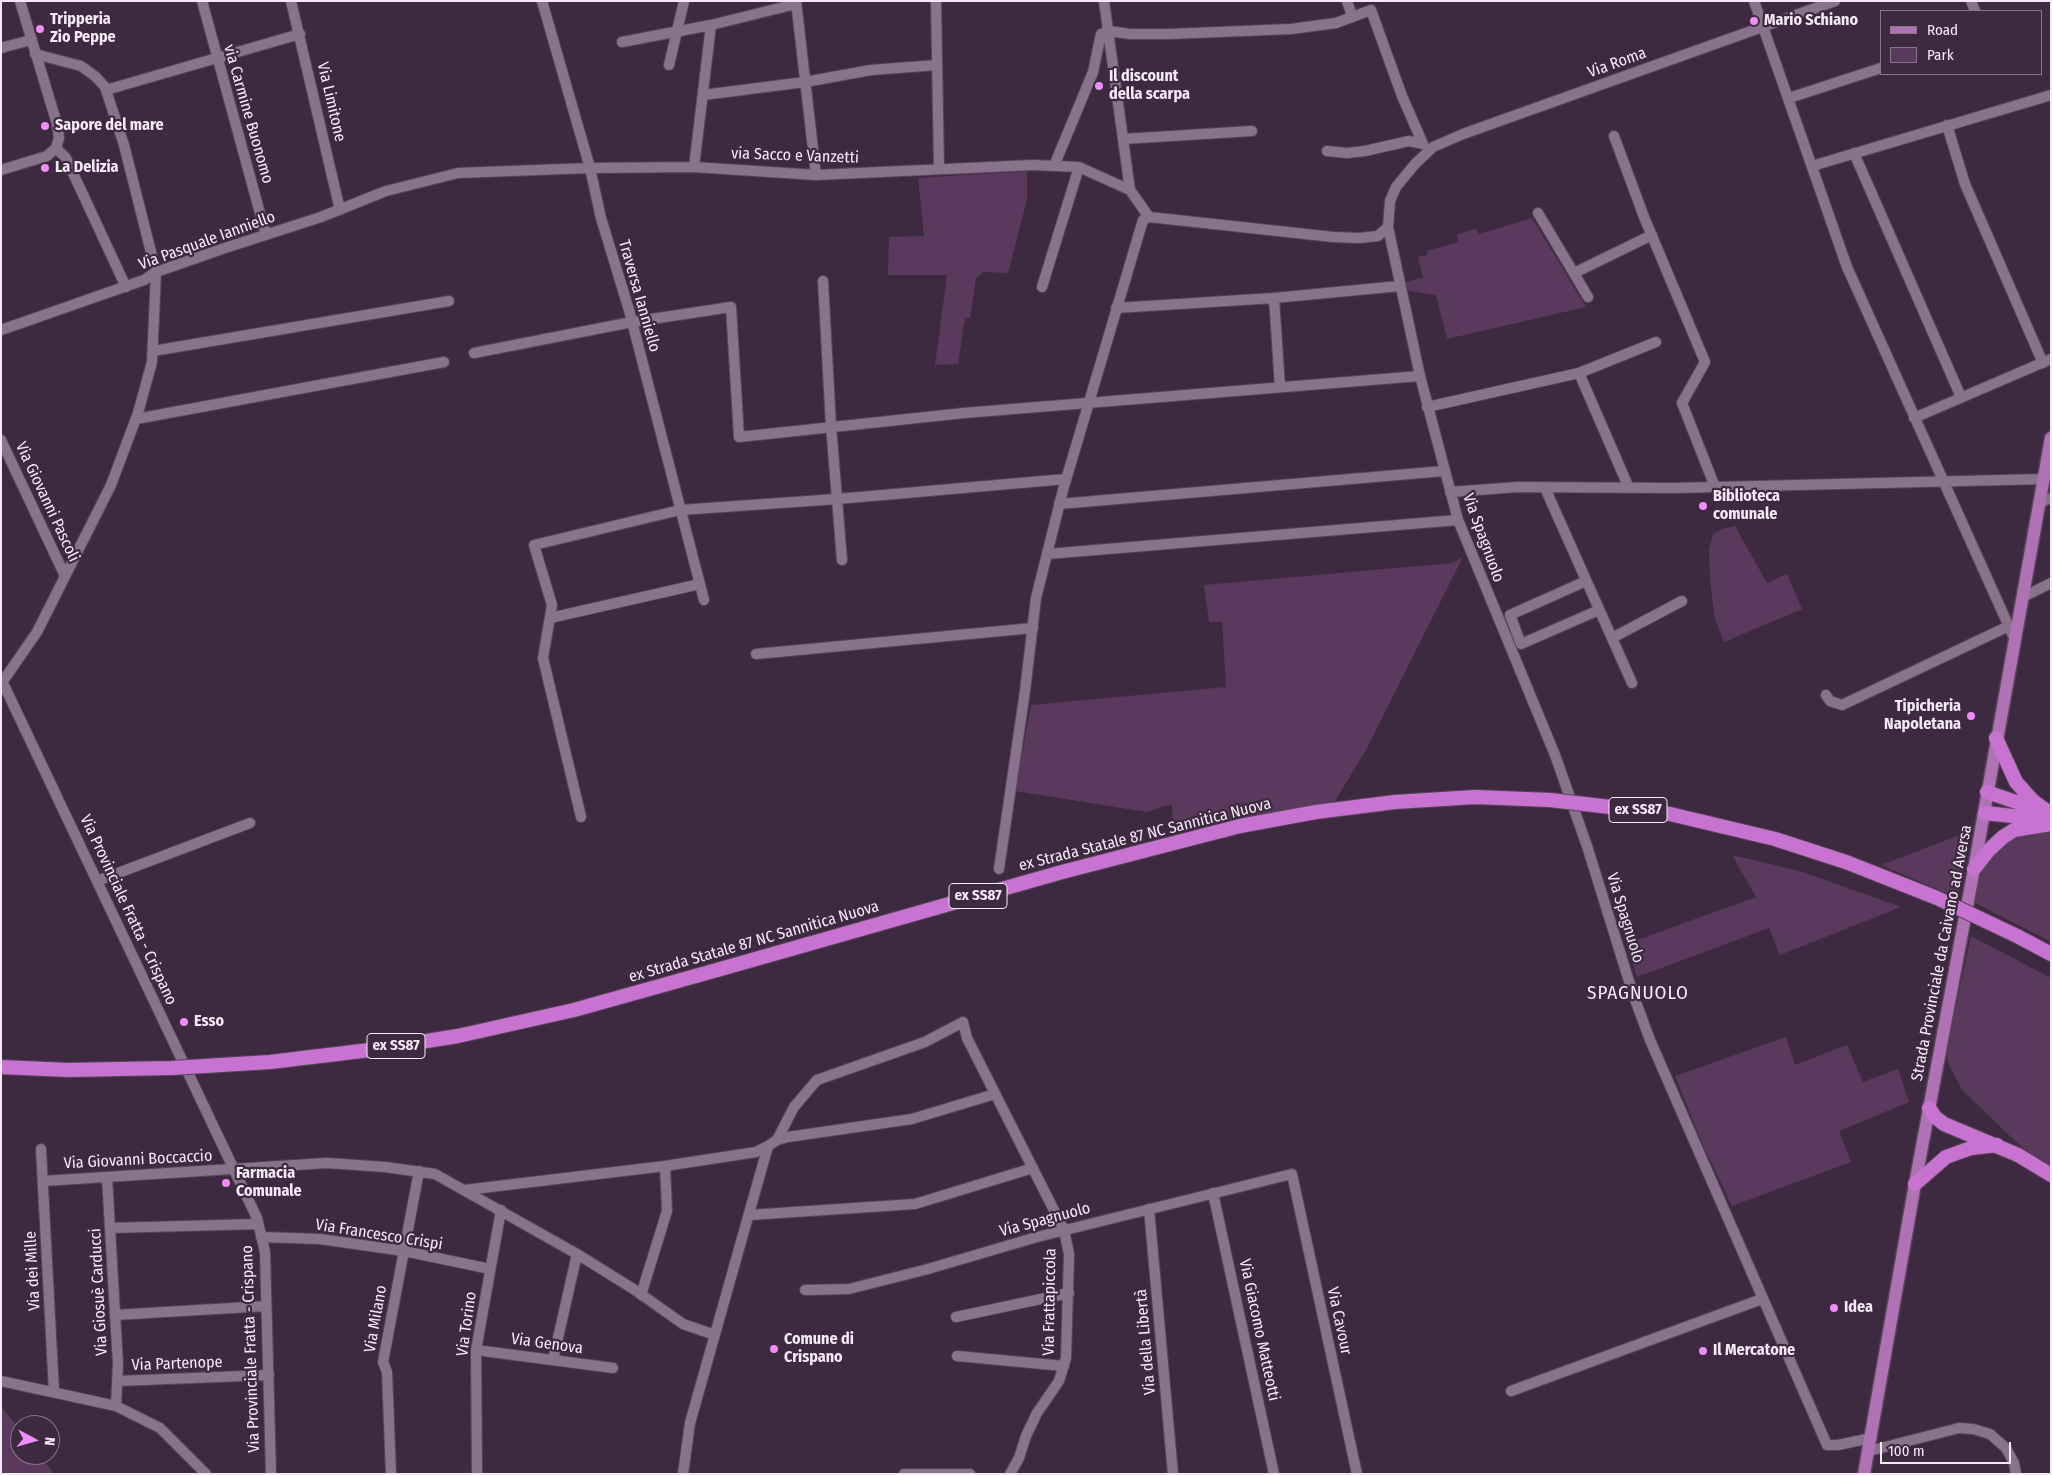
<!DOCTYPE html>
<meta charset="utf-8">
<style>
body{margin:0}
#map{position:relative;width:2052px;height:1475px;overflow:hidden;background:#3e2a40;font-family:"Fira Sans Condensed",sans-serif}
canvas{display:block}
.frame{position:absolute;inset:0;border:2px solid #f6e9f7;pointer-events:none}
.legend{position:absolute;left:1880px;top:10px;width:162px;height:65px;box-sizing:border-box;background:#3e2a40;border:1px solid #887689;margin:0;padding:6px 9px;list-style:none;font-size:15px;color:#f6e9f7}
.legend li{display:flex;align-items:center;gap:10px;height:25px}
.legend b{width:25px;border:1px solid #887689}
.north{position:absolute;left:10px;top:1415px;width:50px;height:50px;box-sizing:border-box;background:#3e2a40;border:1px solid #887689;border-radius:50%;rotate:96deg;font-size:14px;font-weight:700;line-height:20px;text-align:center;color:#f6e9f7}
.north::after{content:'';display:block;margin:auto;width:18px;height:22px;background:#ee8cf8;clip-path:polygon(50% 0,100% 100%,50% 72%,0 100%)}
.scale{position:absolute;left:1880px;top:1442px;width:131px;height:22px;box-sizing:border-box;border:2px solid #f6e9f7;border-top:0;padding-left:6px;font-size:15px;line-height:18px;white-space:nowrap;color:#f6e9f7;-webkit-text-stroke:4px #3e2a40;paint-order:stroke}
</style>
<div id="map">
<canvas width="2052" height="1475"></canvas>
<div class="frame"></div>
<ul class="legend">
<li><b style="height:6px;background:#af73b5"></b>Road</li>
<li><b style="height:14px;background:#593a5c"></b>Park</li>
</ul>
<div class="north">N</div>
<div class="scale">100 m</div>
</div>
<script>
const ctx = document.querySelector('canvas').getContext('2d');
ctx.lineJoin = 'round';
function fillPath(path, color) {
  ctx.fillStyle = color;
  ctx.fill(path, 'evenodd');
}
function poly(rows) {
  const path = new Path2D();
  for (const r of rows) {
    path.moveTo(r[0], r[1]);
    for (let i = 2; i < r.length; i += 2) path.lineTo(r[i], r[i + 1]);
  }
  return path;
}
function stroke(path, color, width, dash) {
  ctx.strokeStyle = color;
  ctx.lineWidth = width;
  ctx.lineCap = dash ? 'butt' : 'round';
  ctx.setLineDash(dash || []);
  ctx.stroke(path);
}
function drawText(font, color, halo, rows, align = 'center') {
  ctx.font = font + ' "Fira Sans Condensed",sans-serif';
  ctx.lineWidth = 4.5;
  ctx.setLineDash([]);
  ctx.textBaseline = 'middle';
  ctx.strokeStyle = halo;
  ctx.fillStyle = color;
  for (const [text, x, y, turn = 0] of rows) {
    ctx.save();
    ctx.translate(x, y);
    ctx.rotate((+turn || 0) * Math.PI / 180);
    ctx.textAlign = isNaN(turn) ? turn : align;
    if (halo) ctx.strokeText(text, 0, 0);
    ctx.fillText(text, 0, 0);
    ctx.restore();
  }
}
const green = poly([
 [1027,171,1027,200,1008,273,984,272,976,278,970,318,965,318,958,364,935,365,947,275,888,275,889,237,924,236,918,178],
 [1532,218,1586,307,1447,339,1436,295,1408,291,1406,282,1423,277,1418,257,1427,255,1427,251,1458,242,1457,235,1476,228,1479,234],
 [1735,526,1767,583,1787,574,1802,609,1724,642,1715,619,1710,581,1709,549,1713,534,1722,529],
 [1463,557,1366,750,1335,801,1200,829,1199,824,1173,831,1172,804,1147,812,1015,791,1031,705,1226,687,1222,622,1209,622,1204,585,1453,563],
 [2051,829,2051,942,1975,903,1978,881,1990,853,2011,835],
 [1970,831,1958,898,1881,865],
 [1732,855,1803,872,1901,907,1780,955,1769,928,1637,977,1626,944,1756,897],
 [1971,936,2051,978,2051,1168,2034,1159,1962,1090,1948,1063,1947,1049],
 [1786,1037,1795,1065,1847,1045,1863,1082,1898,1069,1909,1102,1839,1131,1851,1162,1732,1206,1702,1143,1675,1076],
 [1,1406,20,1430,20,1455,40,1455,54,1474,1,1474]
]);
const minor = poly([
 [202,1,266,235],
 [291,1,340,210],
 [542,1,590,168,601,218,629,310,704,600],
 [796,1,816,175],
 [936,1,939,169],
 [1104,1,1130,190],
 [1347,1,1352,16],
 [1754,1,1847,267,2015,640],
 [1835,1,1463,134,1433,147,1415,164,1396,187,1390,201,1388,227,1420,376,1458,520,1555,755,1587,846,1633,994,1650,1040,1827,1445,1838,1445,1871,1438],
 [1971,1,1975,11],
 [622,42,711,25,796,4],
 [1,48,31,40],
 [669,65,684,1],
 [106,90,300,34],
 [703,95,805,82,871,70,937,65],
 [1789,98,1881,68],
 [1947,125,1965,184,2043,363],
 [1614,136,1644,217,1705,362,1682,403,1715,487],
 [1123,139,1252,131],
 [56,148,66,158,126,287],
 [1327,151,1347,153,1365,151,1409,141,1423,144],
 [1854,153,1961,397],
 [1054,166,1093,72,1101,34,1109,31,1130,34,1170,34,1291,29,1336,23,1371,10,1402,96,1423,144],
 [1812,166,2051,95],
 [694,167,711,25],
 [1,170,47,156,56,148,59,138,57,124,20,1],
 [1538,213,1588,297],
 [1574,273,1652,235],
 [823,281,831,426,842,560],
 [1042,287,1079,167],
 [1274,298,1280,387],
 [1116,308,1274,298,1400,286],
 [1,330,144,280,156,272,222,249,321,217,386,191,458,173,590,168,694,167,816,175,1033,165,1079,167,1130,190,1149,217],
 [153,351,449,301],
 [474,353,632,322,731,307,739,437,964,413,1420,376],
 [1579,373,1629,488],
 [1427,407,1579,373,1656,342],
 [1914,418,2051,359],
 [136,419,444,362],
 [1,440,65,576],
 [1545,488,1632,683],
 [1450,492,1518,487,1674,488,2044,479],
 [2039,503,2051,498],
 [1059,504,1444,471],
 [1047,554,1458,520],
 [1586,581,1510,615,1521,644,1599,610],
 [2023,597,2051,583],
 [550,618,700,584],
 [1612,638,1682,601],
 [756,654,1033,628],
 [1,679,257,1218,265,1252,271,1474],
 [1,684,37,632,111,485,138,413,152,362,156,272,124,145,105,87,96,77,81,66,35,54],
 [1826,695,1830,701,1842,705,2009,626],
 [581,817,543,658,552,605,534,545,680,510,837,499,1066,479],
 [999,869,1025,691,1036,598,1063,490,1143,220,1149,217,1333,237,1359,238,1378,236,1388,227],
 [97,881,250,823],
 [777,1140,794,1107,817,1080,925,1042,963,1022,967,1038,1064,1230,1069,1254,1066,1358,1059,1381,1037,1413,1026,1436,1019,1458,1010,1474],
 [41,1149,54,1392],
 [107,1177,118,1364,116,1406],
 [43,1181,327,1163,385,1167,435,1174,577,1254,635,1290,683,1324,715,1335],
 [465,1190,665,1166,756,1152,768,1146],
 [1213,1193,1274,1474],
 [1149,1209,1173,1474],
 [749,1215,915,1204,1033,1168],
 [110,1228,258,1224],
 [261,1237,320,1239,404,1251,490,1269],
 [805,1290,849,1289,928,1269,1037,1237,1292,1174,1357,1474],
 [641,1295,667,1211,665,1166],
 [115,1315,266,1306],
 [956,1317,1069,1293],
 [476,1350,613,1368],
 [957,1356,1064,1366],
 [553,1360,577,1254],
 [1,1381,116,1406,160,1428,206,1474],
 [117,1381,269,1375],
 [1511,1391,1762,1299],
 [1869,1451,1959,1428,1973,1429,1990,1434,2006,1448,2014,1463,2016,1474],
 [391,1474,387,1372,383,1362,419,1171],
 [477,1474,476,1350,501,1210],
 [683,1474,690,1423,768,1146,777,1140,788,1137,912,1119,995,1094],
 [904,1474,970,1474]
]);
const major = poly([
 [1864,1474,1915,1184,1974,869,2051,438]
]);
const highway = poly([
 [1996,738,2016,782,2033,801,2051,814],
 [1987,792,2028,806,2040,808],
 [1985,813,2022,817,2043,823],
 [1974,869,1989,850,2003,837,2014,830,2051,824],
 [2017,936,2051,954],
 [717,970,1062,872,1240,826],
 [1,1067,68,1070],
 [1929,1108,1935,1117,1944,1124,2018,1155,2051,1175],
 [1915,1184,1946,1157,1971,1148,1997,1145]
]);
const highwayBridge = poly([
 [1240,826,1316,812,1395,802,1475,797,1550,800,1670,814,1775,839,1846,862,1937,898,2017,936],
 [68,1070,172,1068,270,1062,370,1050,458,1036,574,1010,717,970]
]);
const markers = [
 [1754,21,5,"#ee8cf8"],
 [40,29,5,"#ee8cf8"],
 [1099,86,5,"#ee8cf8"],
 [45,126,5,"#ee8cf8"],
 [45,168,5,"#ee8cf8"],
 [1703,506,5,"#ee8cf8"],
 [1971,716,5,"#ee8cf8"],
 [184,1022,5,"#ee8cf8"],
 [226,1183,5,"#ee8cf8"],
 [1834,1308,5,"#ee8cf8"],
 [774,1349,5,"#ee8cf8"],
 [1703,1351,5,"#ee8cf8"]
];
const shields = [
 [1638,810,58],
 [978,896,58],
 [396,1046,58]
];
const shieldNames = [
 ["ex SS87",1638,810],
 ["ex SS87",978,896],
 ["ex SS87",396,1046]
];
const poiNames = [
 ["Tripperia",50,20],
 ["Zio Peppe",50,38],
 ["Mario Schiano",1764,21],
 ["Il discount",1109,77],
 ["della scarpa",1109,95],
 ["Sapore del mare",55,126],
 ["La Delizia",55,168],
 ["Biblioteca",1713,497],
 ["comunale",1713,515],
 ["Tipicheria",1961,707,"right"],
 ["Napoletana",1961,725,"right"],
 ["Esso",194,1022],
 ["Farmacia",236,1174],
 ["Comunale",236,1192],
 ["Idea",1844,1308],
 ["Comune di",784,1340],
 ["Crispano",784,1358],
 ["Il Mercatone",1713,1351]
];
const streetNames = [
 ["Via Roma",1617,63,-20],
 ["Via Limitone",331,102,77],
 ["via Carmine Buonomo",248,114,74],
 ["via Sacco e Vanzetti",795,156,2],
 ["Via Pasquale Ianniello",207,241,-20],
 ["Traversa Ianniello",639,296,74],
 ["Via Giovanni Pascoli",47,502,65],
 ["Via Spagnuolo",1483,538,70],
 ["ex Strada Statale 87 NC Sannitica Nuova",1145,835,-14],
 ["Via Provinciale Fratta - Crispano",128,910,65],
 ["Via Spagnuolo",1625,918,73],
 ["ex Strada Statale 87 NC Sannitica Nuova",754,942,-16],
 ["Strada Provinciale da Caivano ad Aversa",1942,953,-79],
 ["Via Giovanni Boccaccio",138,1160,-3],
 ["Via Spagnuolo",1045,1220,-15],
 ["Via Francesco Crispi",379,1235,9],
 ["Via dei Mille",33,1271,-93],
 ["Via Giosuè Carducci",99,1292,-93],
 ["Via Frattapiccola",1050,1302,-89],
 ["Via Milano",376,1319,-80],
 ["Via Cavour",1339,1321,78],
 ["Via Torino",467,1324,-82],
 ["Via Giacomo Matteotti",1259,1330,78],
 ["Via della Libertà",1146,1342,-95],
 ["Via Genova",547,1344,8],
 ["Via Provinciale Fratta - Crispano",251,1349,-92],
 ["Via Partenope",177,1364,-2]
];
const quarterNames = [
 ["SPAGNUOLO",1638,994]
];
fillPath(green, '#593a5c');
stroke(minor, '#574659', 12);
stroke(major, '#574659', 15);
stroke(highway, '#574659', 16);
stroke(minor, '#89728c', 10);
stroke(major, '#af73b5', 12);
stroke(highway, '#c873d1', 14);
stroke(highwayBridge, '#574659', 16, []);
stroke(highwayBridge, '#c873d1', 14);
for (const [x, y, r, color] of markers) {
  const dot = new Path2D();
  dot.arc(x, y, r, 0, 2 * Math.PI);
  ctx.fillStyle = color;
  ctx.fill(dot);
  stroke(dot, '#3e2a40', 2);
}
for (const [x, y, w] of shields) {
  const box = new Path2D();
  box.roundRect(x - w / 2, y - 12.5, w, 25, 4);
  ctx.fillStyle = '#3e2a40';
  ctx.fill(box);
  stroke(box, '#f6e9f7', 1);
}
drawText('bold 15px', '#f6e9f7', null, shieldNames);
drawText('bold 16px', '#f6e9f7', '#3e2a40', poiNames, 'left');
drawText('16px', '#f6e9f7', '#3e2a40', streetNames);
ctx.letterSpacing = '1px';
drawText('19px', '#f6e9f7', '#3e2a40', quarterNames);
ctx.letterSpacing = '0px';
</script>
